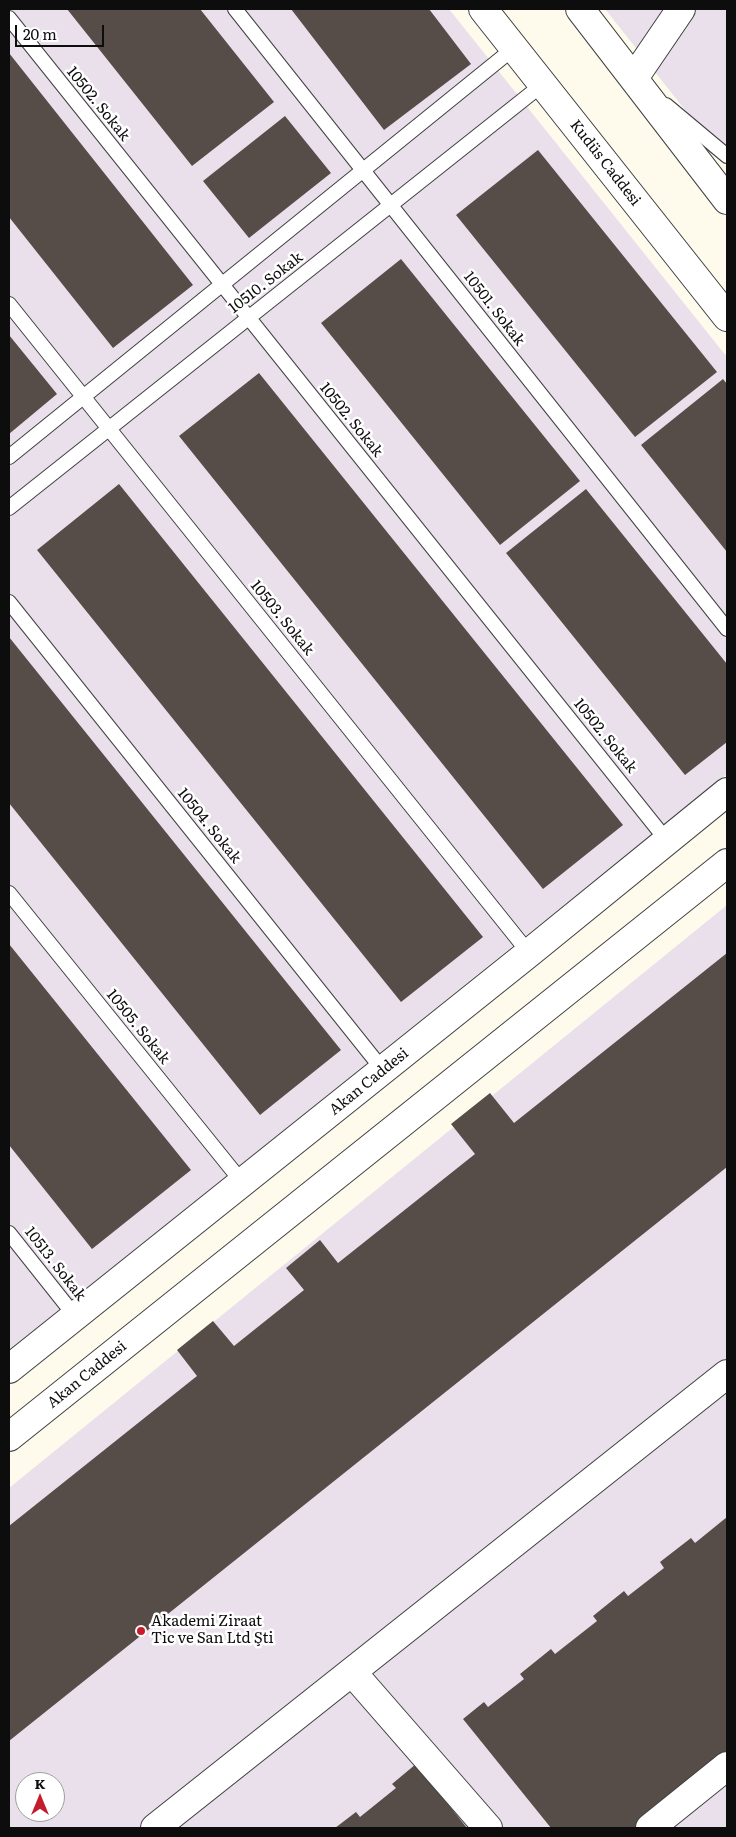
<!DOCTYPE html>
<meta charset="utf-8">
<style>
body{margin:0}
#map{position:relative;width:736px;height:1837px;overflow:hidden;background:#fffbec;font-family:Literata,serif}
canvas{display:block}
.frame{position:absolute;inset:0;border:10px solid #0d0d0d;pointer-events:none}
.north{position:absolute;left:15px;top:1772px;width:50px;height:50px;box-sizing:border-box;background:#fff;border:1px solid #9e9e9e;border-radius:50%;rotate:0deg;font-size:14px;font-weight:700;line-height:20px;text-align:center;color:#0d0d0d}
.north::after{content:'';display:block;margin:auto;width:18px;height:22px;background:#c41d2c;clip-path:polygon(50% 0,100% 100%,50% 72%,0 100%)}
.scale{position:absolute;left:15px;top:25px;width:89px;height:22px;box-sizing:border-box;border:2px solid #0d0d0d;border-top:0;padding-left:6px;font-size:15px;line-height:18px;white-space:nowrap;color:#0d0d0d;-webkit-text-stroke:4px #fff;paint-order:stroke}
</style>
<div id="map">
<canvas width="736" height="1837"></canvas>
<div class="frame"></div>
<div class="north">K</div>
<div class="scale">20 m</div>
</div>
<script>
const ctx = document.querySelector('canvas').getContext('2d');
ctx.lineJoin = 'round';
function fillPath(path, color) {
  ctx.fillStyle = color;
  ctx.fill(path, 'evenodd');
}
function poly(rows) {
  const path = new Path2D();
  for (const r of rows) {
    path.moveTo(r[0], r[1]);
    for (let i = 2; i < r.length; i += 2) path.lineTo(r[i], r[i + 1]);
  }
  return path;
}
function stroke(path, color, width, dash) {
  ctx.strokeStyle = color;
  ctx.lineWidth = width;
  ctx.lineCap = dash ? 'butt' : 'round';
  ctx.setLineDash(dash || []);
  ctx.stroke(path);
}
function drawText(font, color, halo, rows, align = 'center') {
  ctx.font = font + ' Literata,serif';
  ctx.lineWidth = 5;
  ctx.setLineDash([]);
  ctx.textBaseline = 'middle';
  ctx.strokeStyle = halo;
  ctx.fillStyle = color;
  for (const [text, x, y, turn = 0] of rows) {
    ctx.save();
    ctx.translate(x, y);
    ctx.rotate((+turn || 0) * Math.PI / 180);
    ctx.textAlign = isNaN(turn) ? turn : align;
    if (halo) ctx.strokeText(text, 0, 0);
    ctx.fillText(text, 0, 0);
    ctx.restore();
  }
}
const industrial = poly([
 [9,9,449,9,727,357,727,774,9,1351],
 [605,9,727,9,727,163],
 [727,905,727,1828,9,1828,9,1488],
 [25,1782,55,1782,55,1812,25,1812]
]);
const building = poly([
 [67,9,200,9,274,102,192,166],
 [291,9,429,9,471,64,384,130],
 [9,53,193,285,113,348,9,217],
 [285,116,331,173,249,238,203,181],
 [538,150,717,372,635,437,456,215],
 [401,259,580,481,500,545,321,323],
 [9,335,57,394,9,434],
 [259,373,623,825,543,889,179,436],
 [723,379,727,384,727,552,641,445],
 [119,484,483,937,401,1002,37,550],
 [586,489,727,664,727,742,685,775,506,553],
 [9,637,341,1050,260,1115,9,803],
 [9,944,191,1170,92,1249,9,1145],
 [727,953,727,1167,9,1741,9,1526,197,1376,177,1350,213,1321,234,1346,304,1290,286,1268,320,1240,338,1263,475,1154,451,1124,490,1093,514,1123],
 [727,1517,727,1760,641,1828,551,1828,463,1719,484,1702,488,1707,524,1679,520,1674,551,1649,555,1654,597,1621,593,1616,624,1591,628,1596,664,1568,660,1562,691,1538,695,1543],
 [416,1764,467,1828,335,1828,356,1812,360,1817,396,1788,392,1784]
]);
const service = poly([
 [235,9,727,629],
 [9,18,668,842],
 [666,105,727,156],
 [9,304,529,953],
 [9,457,514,48],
 [9,508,543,84],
 [9,602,383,1070],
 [9,893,242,1182],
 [9,1233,75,1316]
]);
const minor = poly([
 [634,78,681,9],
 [352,1672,488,1828],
 [155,1828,727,1374],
 [650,1828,727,1766]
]);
const tertiary = poly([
 [483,9,727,317],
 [580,9,727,200],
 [9,1369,529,953,727,792],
 [9,1437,727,863]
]);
const markers = [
 [141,1631,5,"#c41d2c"]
];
const streetNames = [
 ["10502. Sokak",98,104,51],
 ["Kudüs Caddesi",605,163,52],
 ["10510. Sokak",266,283,-38],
 ["10501. Sokak",494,309,52],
 ["10502. Sokak",351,420,51],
 ["10503. Sokak",282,618,51],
 ["10502. Sokak",605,736,51],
 ["10504. Sokak",209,826,51],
 ["10505. Sokak",138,1027,51],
 ["Akan Caddesi",369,1082,-39],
 ["10513. Sokak",55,1264,52],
 ["Akan Caddesi",87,1375,-39]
];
const poiNames = [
 ["Akademi Ziraat",151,1622],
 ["Tic ve San Ltd Şti",151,1639]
];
fillPath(industrial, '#eae0ec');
fillPath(building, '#564d48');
stroke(service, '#404040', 16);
stroke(minor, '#404040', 30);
stroke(tertiary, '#404040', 30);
stroke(service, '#fff', 14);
stroke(minor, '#fff', 28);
stroke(tertiary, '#fff', 28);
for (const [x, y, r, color] of markers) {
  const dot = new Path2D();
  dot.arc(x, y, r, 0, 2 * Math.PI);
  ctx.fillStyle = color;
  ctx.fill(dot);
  stroke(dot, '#fff', 2);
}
drawText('15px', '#0d0d0d', '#fff', streetNames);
drawText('15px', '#0d0d0d', '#fff', poiNames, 'left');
</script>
